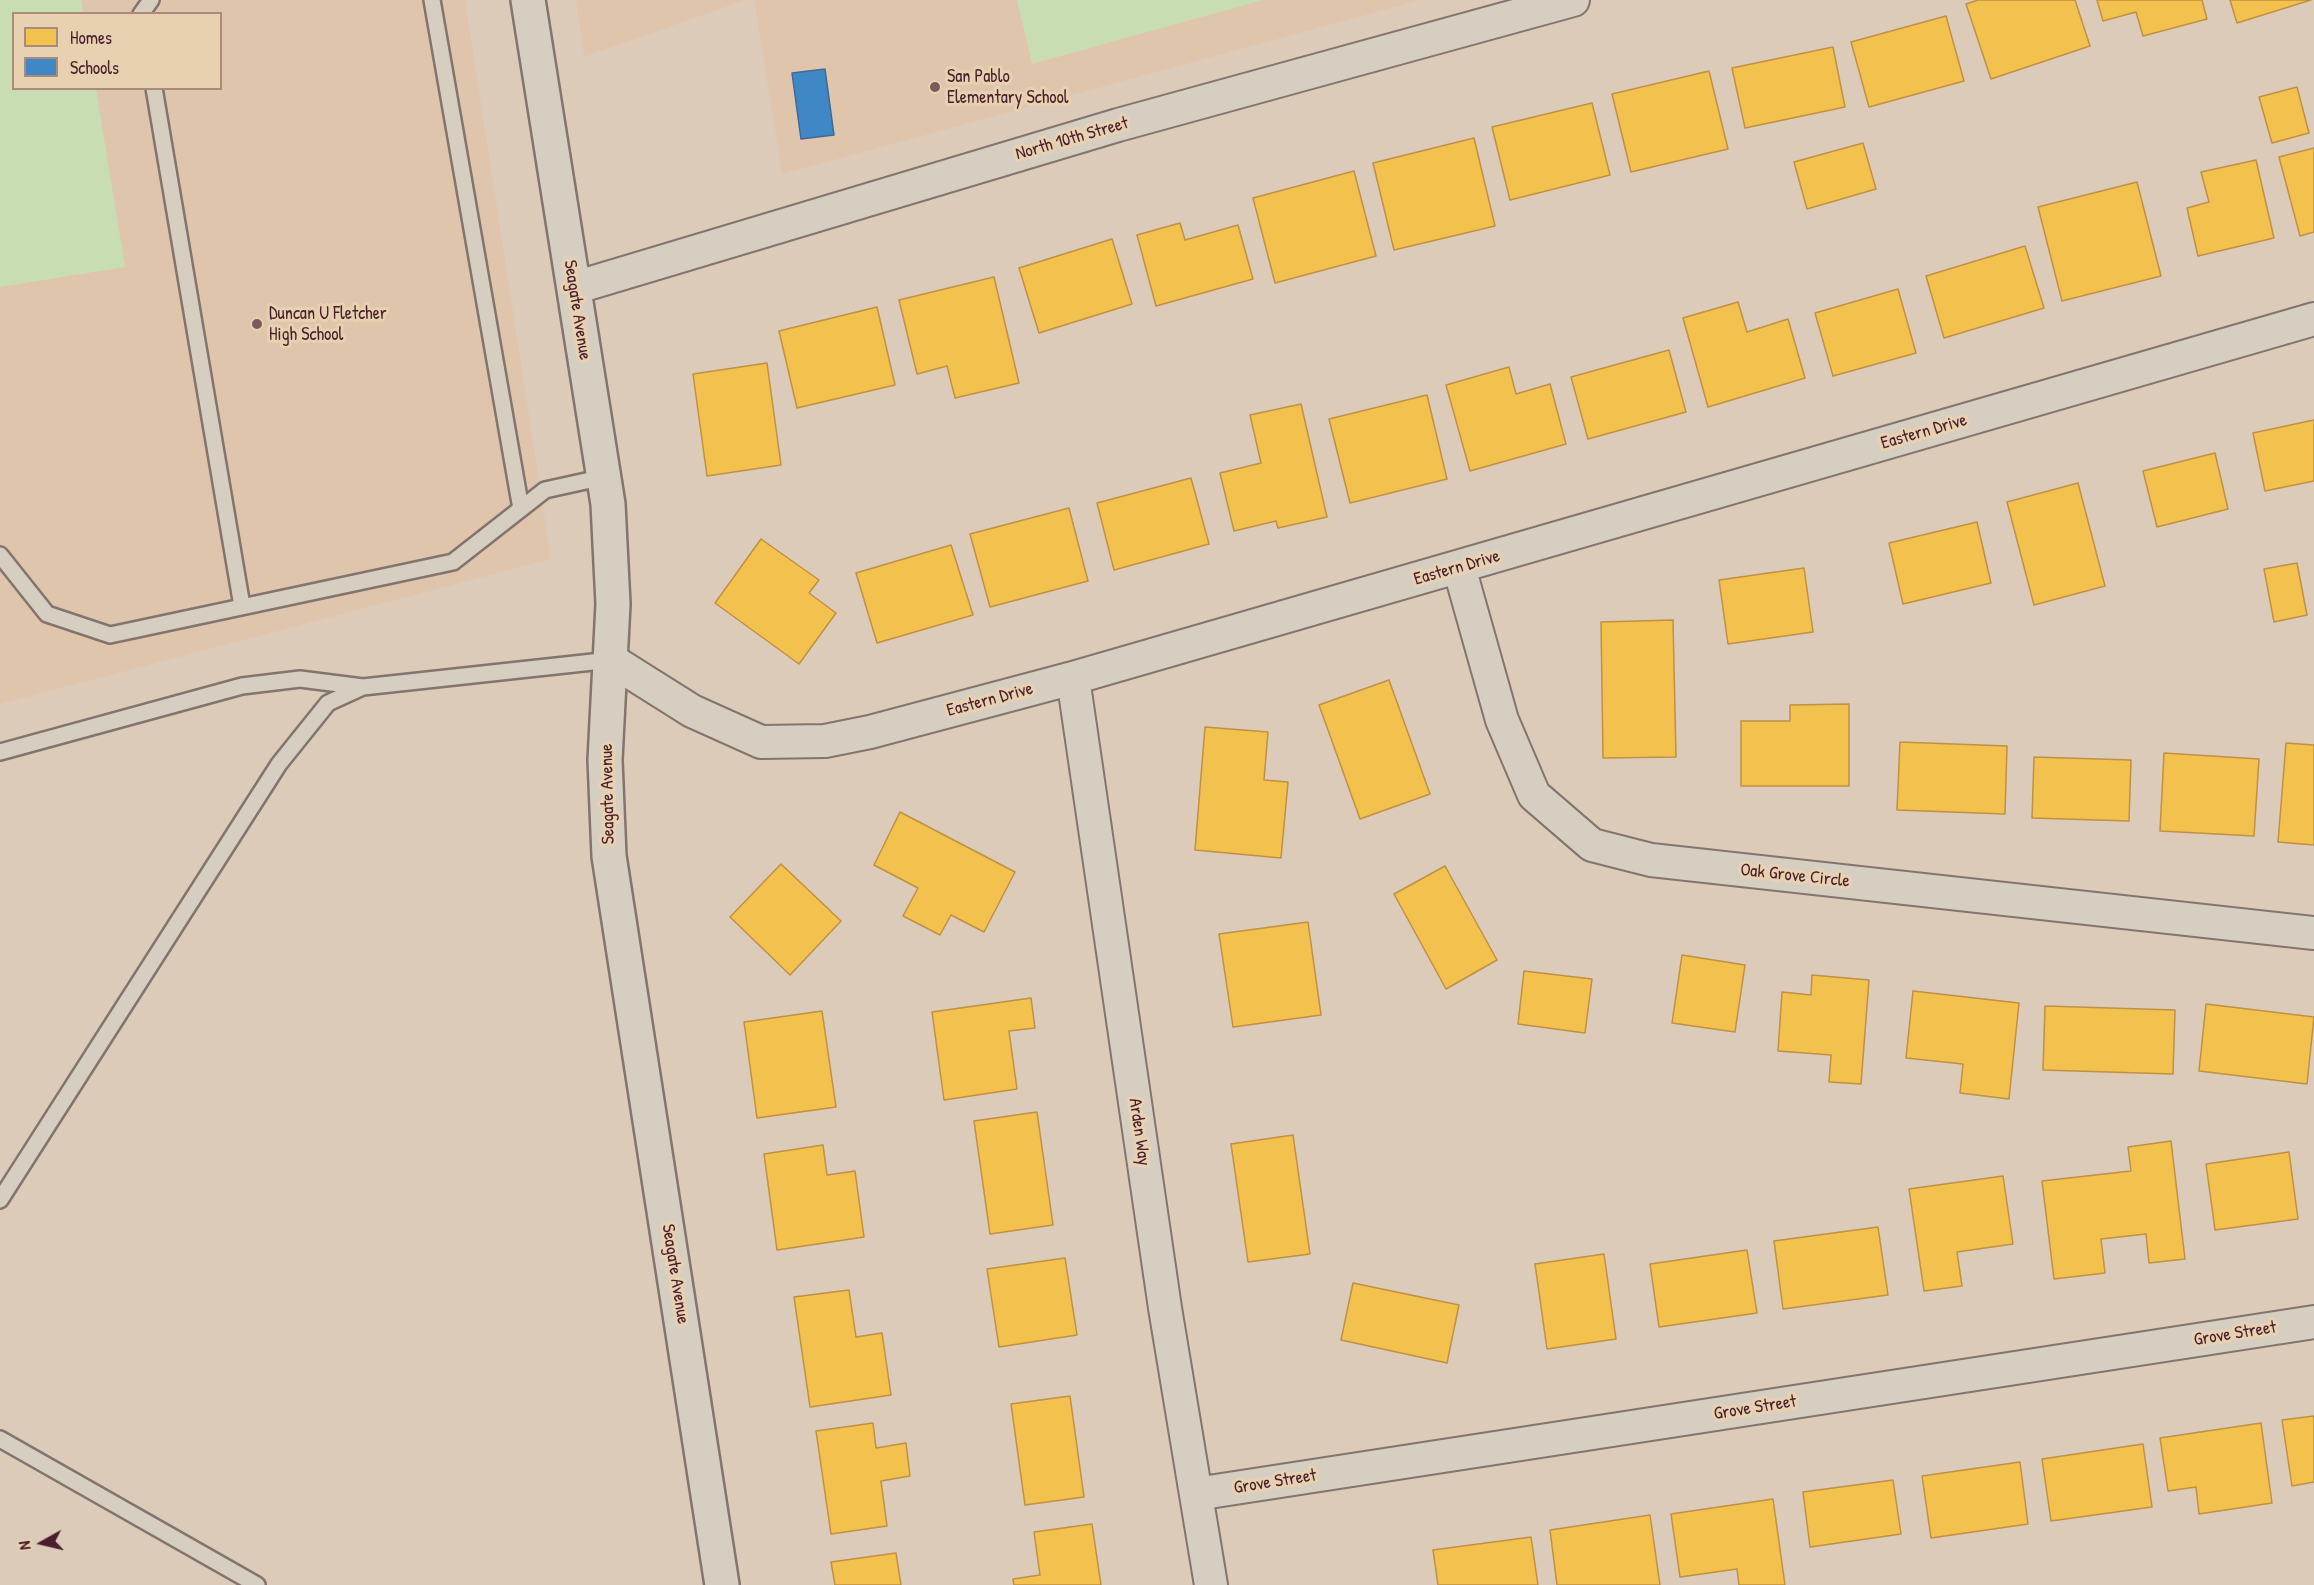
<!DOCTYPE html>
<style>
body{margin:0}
#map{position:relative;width:2314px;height:1585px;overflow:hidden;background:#dccbb9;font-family:"Patrick Hand",sans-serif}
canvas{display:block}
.legend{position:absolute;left:12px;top:12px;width:210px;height:78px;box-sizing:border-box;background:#e8d1b1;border:2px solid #a98a7b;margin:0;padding:8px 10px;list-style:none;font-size:18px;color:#4a1f2b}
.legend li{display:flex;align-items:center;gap:12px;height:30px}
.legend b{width:30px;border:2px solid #a98a7b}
.north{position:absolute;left:12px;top:1513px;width:60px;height:60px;-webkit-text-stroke:4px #e8d1b1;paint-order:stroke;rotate:262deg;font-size:16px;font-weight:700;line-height:24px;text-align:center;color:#4a1f2b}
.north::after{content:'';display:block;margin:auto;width:21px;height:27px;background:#4a1f2b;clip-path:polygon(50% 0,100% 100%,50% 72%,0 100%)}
</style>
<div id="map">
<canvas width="2314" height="1585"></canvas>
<ul class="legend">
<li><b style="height:16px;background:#f2c14e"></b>Homes</li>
<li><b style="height:16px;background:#3f88c5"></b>Schools</li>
</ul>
<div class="north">N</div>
</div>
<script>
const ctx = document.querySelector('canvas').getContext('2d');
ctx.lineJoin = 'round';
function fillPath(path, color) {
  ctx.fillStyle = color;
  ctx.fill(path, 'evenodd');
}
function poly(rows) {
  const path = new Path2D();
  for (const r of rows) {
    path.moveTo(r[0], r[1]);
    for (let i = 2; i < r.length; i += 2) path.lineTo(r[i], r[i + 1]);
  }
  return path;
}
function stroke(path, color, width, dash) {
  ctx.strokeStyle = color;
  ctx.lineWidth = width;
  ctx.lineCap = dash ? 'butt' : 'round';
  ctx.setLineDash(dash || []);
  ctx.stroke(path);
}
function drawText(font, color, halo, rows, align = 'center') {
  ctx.font = font + ' "Patrick Hand",sans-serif';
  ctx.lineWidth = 6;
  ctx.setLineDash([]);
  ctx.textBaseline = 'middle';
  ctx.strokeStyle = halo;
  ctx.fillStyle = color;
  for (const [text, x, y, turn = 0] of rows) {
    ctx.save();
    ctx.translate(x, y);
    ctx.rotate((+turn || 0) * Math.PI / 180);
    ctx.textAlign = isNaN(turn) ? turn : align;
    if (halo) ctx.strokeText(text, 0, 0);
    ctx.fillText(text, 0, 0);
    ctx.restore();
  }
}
const built = poly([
 [0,0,465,0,551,559,0,704],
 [14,14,220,14,220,88,14,88],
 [576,0,745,0,584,57],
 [754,0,1420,0,782,174]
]);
const green = poly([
 [0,0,81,0,83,13,14,14,14,88,96,89,125,267,0,287],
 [1017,0,1263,0,1032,64]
]);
const homes = poly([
 [1978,0,2075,0,2090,46,1991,79,1966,4,1978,0],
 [2097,0,2202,0,2207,19,2143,36,2136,12,2103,21,2097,0],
 [2230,0,2311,0,2237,23,2230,0],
 [1946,16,1964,81,1869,107,1851,42,1946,16],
 [1833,47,1845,107,1745,128,1732,68,1833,47],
 [1709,71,1728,149,1631,172,1612,94,1709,71],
 [2297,87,2309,133,2272,143,2259,97,2297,87],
 [1592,103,1610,175,1510,200,1492,127,1592,103],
 [1474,138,1495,226,1394,250,1373,163,1474,138],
 [1863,143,1876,189,1807,209,1794,162,1863,143],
 [2314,148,2314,232,2300,236,2279,157,2314,148],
 [2256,160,2274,238,2198,256,2187,208,2209,202,2201,172,2256,160],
 [1354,171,1376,256,1275,283,1253,198,1354,171],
 [2137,182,2161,276,2062,301,2038,207,2137,182],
 [1180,223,1185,240,1238,225,1253,279,1156,306,1137,235,1180,223],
 [1112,239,1132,304,1039,333,1019,268,1112,239],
 [2025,246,2044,308,1944,338,1926,276,2025,246],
 [994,277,1019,383,955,398,947,366,917,374,899,300,994,277],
 [1898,289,1916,353,1833,376,1815,313,1898,289],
 [1738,302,1747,332,1788,319,1805,378,1708,407,1683,318,1738,302],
 [877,307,895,385,797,408,779,331,877,307],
 [1669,350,1686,412,1588,439,1571,377,1669,350],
 [767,363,781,465,707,476,693,374,767,363],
 [1509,367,1516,394,1550,384,1566,444,1470,471,1446,385,1509,367],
 [1427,395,1447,479,1350,503,1329,419,1427,395],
 [1301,404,1327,517,1278,528,1276,521,1234,531,1220,473,1261,463,1250,415,1301,404],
 [2314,420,2314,481,2265,491,2253,433,2314,420],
 [2215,453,2228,509,2157,527,2143,471,2215,453],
 [1191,478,1209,544,1114,570,1097,503,1191,478],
 [2078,483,2105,586,2034,605,2007,502,2078,483],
 [1069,508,1088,581,990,607,970,534,1069,508],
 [1977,522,1991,583,1903,604,1889,543,1977,522],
 [761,539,819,580,809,593,836,613,799,664,715,603,761,539],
 [951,545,973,615,877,643,856,573,951,545],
 [2297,563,2307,615,2274,622,2264,569,2297,563],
 [1804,568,1813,632,1728,644,1719,580,1804,568],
 [1673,620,1676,757,1603,758,1601,622,1673,620],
 [1389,680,1430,794,1360,819,1319,705,1389,680],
 [1849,704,1849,786,1741,786,1741,721,1790,721,1790,705,1849,704],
 [1205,727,1268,732,1264,780,1288,782,1281,858,1195,850,1205,727],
 [1900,742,2007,746,2005,814,1897,810,1900,742],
 [2286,743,2314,745,2314,845,2278,842,2286,743],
 [2164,753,2259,759,2254,836,2160,831,2164,753],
 [2034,757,2131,760,2129,821,2032,818,2034,757],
 [900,812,1015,872,984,932,951,915,940,935,903,916,918,888,874,865,900,812],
 [781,864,841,921,790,975,730,917,781,864],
 [1445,866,1497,960,1446,989,1394,894,1445,866],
 [1308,922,1321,1015,1233,1027,1219,934,1308,922],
 [1682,955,1745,965,1735,1032,1672,1023,1682,955],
 [1524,971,1592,979,1585,1033,1518,1024,1524,971],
 [1812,975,1869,980,1861,1084,1829,1082,1831,1055,1778,1051,1782,992,1811,995,1812,975],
 [1913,991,2019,1003,2009,1099,1960,1093,1963,1064,1906,1058,1913,991],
 [1031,998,1035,1028,1009,1031,1017,1089,944,1100,932,1012,1031,998],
 [2206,1004,2314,1017,2307,1084,2199,1071,2206,1004],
 [2045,1006,2175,1010,2173,1074,2043,1070,2045,1006],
 [822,1011,836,1107,757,1118,744,1022,822,1011],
 [1037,1112,1053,1225,990,1234,974,1121,1037,1112],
 [1293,1135,1310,1254,1248,1262,1231,1144,1293,1135],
 [2171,1141,2185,1259,2149,1263,2146,1234,2101,1239,2105,1273,2054,1279,2042,1181,2131,1171,2128,1147,2171,1141],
 [823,1145,827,1175,855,1171,864,1237,777,1250,764,1154,823,1145],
 [2289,1152,2298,1219,2215,1230,2206,1164,2289,1152],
 [2003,1176,2013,1244,1957,1252,1962,1286,1924,1291,1909,1189,2003,1176],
 [1878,1227,1888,1295,1783,1309,1774,1241,1878,1227],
 [1747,1250,1757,1313,1659,1327,1650,1264,1747,1250],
 [1604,1254,1616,1339,1547,1349,1535,1264,1604,1254],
 [1065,1258,1077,1335,999,1347,987,1269,1065,1258],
 [1353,1283,1459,1305,1447,1363,1341,1340,1353,1283],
 [849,1290,856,1337,882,1333,891,1395,810,1407,794,1297,849,1290],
 [1070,1396,1084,1497,1025,1505,1011,1404,1070,1396],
 [2314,1416,2314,1482,2292,1486,2282,1420,2314,1416],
 [873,1423,876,1448,906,1443,910,1476,881,1481,887,1526,831,1534,816,1431,873,1423],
 [2261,1423,2272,1503,2199,1514,2196,1487,2168,1491,2160,1438,2261,1423],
 [2143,1444,2152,1507,2051,1521,2042,1459,2143,1444],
 [2020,1462,2028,1524,1931,1538,1922,1476,2020,1462],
 [1893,1480,1901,1534,1810,1547,1803,1492,1893,1480],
 [1773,1499,1785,1585,1739,1585,1737,1569,1680,1577,1671,1514,1773,1499],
 [1650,1515,1660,1585,1557,1585,1550,1530,1650,1515],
 [1092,1524,1101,1585,1014,1585,1013,1579,1040,1575,1034,1532,1092,1524],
 [1531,1537,1538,1585,1438,1585,1433,1550,1531,1537],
 [896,1553,901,1585,835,1585,831,1562,896,1553]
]);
const schools = poly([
 [825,69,834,135,801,139,792,73,825,69]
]);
const service = poly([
 [432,0,521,509],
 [141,14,151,0],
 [154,88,242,606],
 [0,555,47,614,110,635,453,562,545,490,604,477],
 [0,752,242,686,300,679,363,687,611,660],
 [0,1200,279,764,328,703,363,687],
 [0,1439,257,1585]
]);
const minor = poly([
 [574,288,1118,125,1573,0],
 [1459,567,1502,720,1534,795,1592,845,1651,860,2314,933],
 [611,660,692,711,761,742,825,741,870,732,1073,678,2314,319],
 [1073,678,1165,1308,1211,1585],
 [1196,1494,2314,1322]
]);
const tertiary = poly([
 [528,0,608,504,613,604,605,760,609,856,722,1585]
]);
const markers = [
 [935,87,6,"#7d5b5d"],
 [257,324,6,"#7d5b5d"]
];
const poiNames = [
 ["San Pablo",947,77],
 ["Elementary School",947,98],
 ["Duncan U Fletcher",269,314],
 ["High School",269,335]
];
const streetNames = [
 ["North 10th Street",1072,139,-16],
 ["Seagate Avenue",577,310,81],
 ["Eastern Drive",1924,432,-16],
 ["Eastern Drive",1457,568,-16],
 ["Eastern Drive",990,700,-15],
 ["Seagate Avenue",608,794,-91],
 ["Oak Grove Circle",1795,876,6],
 ["Arden Way",1139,1132,82],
 ["Seagate Avenue",675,1274,81],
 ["Grove Street",2235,1334,-9],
 ["Grove Street",1755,1408,-9],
 ["Grove Street",1275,1482,-9]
];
fillPath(built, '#dfc5ab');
fillPath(green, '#c8ddb2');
fillPath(homes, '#f2c14e');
stroke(homes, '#c09044', 1.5);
fillPath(schools, '#3f88c5');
stroke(schools, '#426897', 1.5);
stroke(service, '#84746e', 20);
stroke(minor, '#84746e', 36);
stroke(tertiary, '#84746e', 38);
stroke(service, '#d7cec2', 15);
stroke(minor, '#d7cec2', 32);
stroke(tertiary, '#d7cec2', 33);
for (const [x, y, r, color] of markers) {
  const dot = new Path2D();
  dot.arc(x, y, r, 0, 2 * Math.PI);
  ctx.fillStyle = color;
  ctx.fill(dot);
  stroke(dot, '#e8d1b1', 2);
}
drawText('18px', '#4a1f2b', '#e8d1b1', poiNames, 'left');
drawText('18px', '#4a1f2b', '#e8d1b1', streetNames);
</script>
